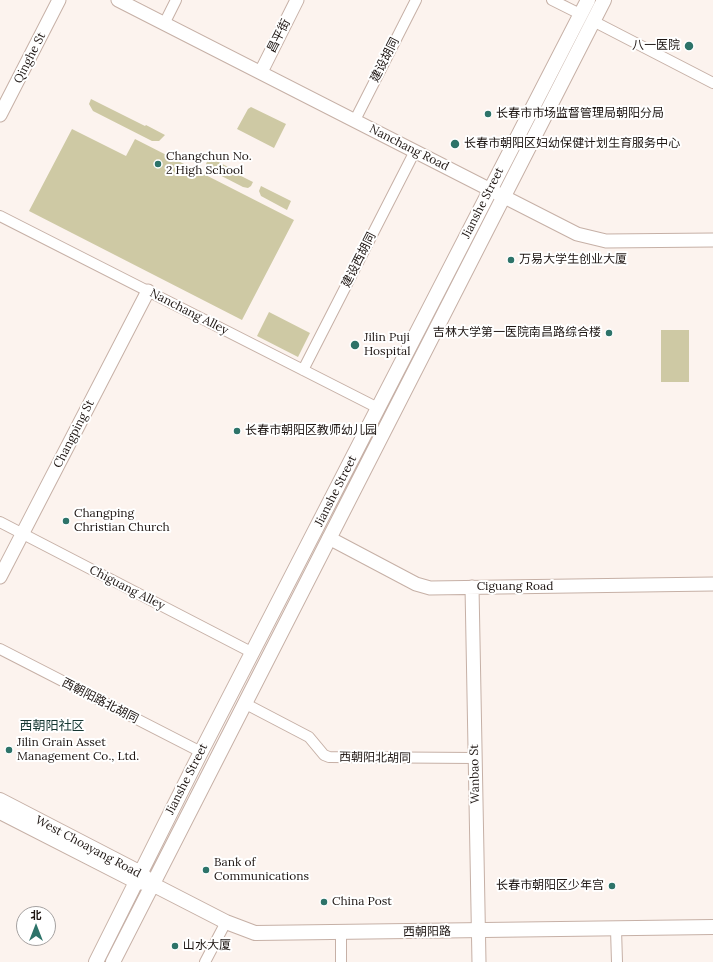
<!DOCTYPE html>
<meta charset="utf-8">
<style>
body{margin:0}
#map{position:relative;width:713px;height:962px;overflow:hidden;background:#fcf3ee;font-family:Lora,"Noto Sans SC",serif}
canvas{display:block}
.north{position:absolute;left:16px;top:906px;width:40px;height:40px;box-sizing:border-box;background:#fff;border:1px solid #a5a1a0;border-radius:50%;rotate:0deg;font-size:11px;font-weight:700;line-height:16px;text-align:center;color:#1d1512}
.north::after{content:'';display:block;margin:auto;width:14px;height:18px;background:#2d7369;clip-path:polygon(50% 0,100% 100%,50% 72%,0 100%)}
</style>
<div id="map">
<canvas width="713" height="962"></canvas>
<div class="north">北</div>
</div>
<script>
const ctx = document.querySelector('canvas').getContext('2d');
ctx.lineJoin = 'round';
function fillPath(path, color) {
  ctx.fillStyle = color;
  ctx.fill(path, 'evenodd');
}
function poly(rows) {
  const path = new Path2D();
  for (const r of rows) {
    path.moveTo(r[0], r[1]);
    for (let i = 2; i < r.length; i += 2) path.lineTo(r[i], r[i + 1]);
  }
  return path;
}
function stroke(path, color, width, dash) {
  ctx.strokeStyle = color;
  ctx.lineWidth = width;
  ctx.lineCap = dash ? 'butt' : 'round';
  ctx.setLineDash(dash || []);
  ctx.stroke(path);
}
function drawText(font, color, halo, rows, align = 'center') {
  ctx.font = font + ' Lora,"Noto Sans SC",serif';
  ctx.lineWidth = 4;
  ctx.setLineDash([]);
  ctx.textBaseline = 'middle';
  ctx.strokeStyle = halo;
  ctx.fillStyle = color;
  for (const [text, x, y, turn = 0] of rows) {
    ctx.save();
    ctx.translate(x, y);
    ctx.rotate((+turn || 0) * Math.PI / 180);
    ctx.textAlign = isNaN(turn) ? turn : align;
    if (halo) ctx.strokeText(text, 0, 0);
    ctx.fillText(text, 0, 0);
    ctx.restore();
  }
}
const green = poly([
 [91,99,145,126,146,125,165,135,159,141,152,141,93,111,89,104],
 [251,107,286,124,274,148,237,129,248,109],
 [72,129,126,156,135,139,294,220,242,320,29,211],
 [209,157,234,170,233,172,253,182,251,186,248,188,243,187,208,169,206,164],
 [261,186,291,201,287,210,261,196,259,191],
 [269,312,310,333,298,357,257,336],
 [661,330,689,330,689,382,661,382]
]);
const minor = poly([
 [552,0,580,14],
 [593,21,713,83],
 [164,24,176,0],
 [355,120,416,0],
 [0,216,378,408],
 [303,370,415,151],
 [0,522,253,653],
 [0,649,201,752],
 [244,703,309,737,324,755,329,757,475,758],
 [616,929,617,962],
 [341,933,341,962],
 [205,962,226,922]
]);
const tertiary = poly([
 [118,0,577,234,606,241,713,240],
 [261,72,297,0],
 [0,115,59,0],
 [329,538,416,584,430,588,713,584],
 [0,577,148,291],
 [472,587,479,962]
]);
const secondary = poly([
 [0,800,141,873,152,884,226,922,255,933,713,927],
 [0,812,137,882,146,883],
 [96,962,201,752,588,0],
 [113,962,604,0]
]);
const markers = [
 [689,46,5,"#2d7369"],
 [488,114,4,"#2d7369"],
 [455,144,5,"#2d7369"],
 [158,164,4,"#2d7369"],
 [511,260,4,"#2d7369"],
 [609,333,4,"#2d7369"],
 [355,345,5,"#2d7369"],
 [237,431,4,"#2d7369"],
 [66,521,4,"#2d7369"],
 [9,750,4,"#2d7369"],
 [206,870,4,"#2d7369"],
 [612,886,4,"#2d7369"],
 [324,902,4,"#2d7369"],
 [175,946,4,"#2d7369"]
];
const streetNames = [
 ["昌平街",279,36,-63],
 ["Qinghe St",30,58,-63],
 ["建设胡同",385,60,-63],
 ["Nanchang Road",409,148,27],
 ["Jianshe Street",483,203,-63],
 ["建设西胡同",359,260,-63],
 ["Nanchang Alley",189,312,27],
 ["Changping St",74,434,-63],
 ["Jianshe Street",336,491,-63],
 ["Ciguang Road",515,587],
 ["Chiguang Alley",127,588,27],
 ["西朝阳路北胡同",100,701,27],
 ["西朝阳北胡同",375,758,1],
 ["Wanbao St",475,774,-91],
 ["Jianshe Street",187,779,-63],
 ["West Choayang Road",88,847,28],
 ["西朝阳路",427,932,-1]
];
const poiNames = [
 ["八一医院",680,46,"right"],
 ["长春市市场监督管理局朝阳分局",496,114],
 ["长春市朝阳区妇幼保健计划生育服务中心",464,144],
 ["Changchun No.",166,157],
 ["2 High School",166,171],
 ["万易大学生创业大厦",519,260],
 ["吉林大学第一医院南昌路综合楼",601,333,"right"],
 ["Jilin Puji",364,338],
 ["Hospital",364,352],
 ["长春市朝阳区教师幼儿园",245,431],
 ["Changping",74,514],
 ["Christian Church",74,528],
 ["Jilin Grain Asset",17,743],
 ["Management Co., Ltd.",17,757],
 ["Bank of",214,863],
 ["Communications",214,877],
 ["长春市朝阳区少年宫",604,886,"right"],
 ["China Post",332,902],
 ["山水大厦",183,946]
];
const neighbourhoodNames = [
 ["西朝阳社区",52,726]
];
fillPath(green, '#cec9a4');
stroke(minor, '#c6b0a6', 12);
stroke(tertiary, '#c6b0a6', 15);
stroke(secondary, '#c6b0a6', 16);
stroke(minor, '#fff', 10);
stroke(tertiary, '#fff', 13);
stroke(secondary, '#fff', 14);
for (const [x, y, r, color] of markers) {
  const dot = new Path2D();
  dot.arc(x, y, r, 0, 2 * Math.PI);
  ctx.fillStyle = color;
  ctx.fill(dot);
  stroke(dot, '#fff', 1.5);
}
drawText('12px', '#1d1512', '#fff', streetNames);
drawText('12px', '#1d1512', '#fff', poiNames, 'left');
drawText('13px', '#163732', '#fff', neighbourhoodNames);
</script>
